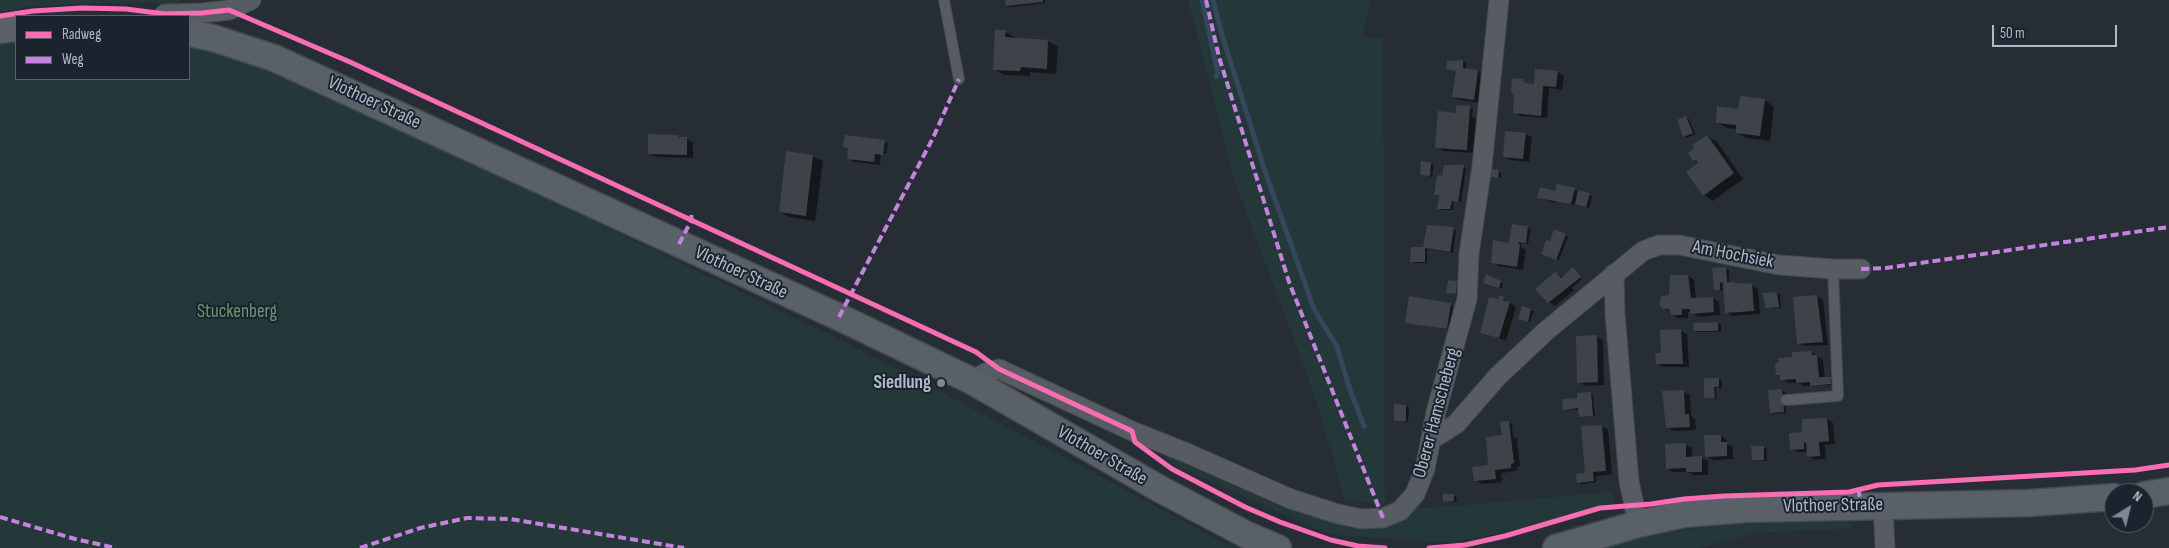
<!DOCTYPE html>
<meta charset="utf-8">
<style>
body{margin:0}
#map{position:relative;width:2169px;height:548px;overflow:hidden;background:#272d34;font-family:"Sofia Sans Condensed",sans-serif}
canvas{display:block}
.legend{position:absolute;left:15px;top:15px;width:175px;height:65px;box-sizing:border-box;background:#1b242e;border:1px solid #57606b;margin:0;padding:6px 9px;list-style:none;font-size:15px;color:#b0bac6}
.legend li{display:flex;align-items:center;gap:10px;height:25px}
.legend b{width:25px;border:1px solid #57606b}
.north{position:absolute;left:2104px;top:483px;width:50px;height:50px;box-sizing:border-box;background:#1b242e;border:1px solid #57606b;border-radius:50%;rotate:36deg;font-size:14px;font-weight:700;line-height:20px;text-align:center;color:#b0bac6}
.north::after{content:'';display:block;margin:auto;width:18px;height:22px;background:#808993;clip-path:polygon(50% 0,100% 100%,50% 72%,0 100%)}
.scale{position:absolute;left:1992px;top:25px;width:125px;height:22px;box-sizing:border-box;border:2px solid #b0bac6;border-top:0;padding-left:6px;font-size:15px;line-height:18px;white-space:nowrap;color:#b0bac6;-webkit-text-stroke:4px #1b242e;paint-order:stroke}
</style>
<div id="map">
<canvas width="2169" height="548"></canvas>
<ul class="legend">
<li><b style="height:6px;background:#f96db3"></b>Radweg</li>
<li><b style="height:6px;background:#c483df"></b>Weg</li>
</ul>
<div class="north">N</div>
<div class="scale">50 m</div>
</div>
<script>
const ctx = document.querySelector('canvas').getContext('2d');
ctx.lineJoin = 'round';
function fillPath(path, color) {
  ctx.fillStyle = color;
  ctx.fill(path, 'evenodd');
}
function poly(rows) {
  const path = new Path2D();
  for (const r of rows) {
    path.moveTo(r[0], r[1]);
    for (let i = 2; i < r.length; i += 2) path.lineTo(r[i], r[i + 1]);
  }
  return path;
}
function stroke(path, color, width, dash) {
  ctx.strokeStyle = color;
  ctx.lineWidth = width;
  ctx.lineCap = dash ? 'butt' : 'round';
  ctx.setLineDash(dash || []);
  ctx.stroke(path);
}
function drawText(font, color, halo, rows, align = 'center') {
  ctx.font = font + ' "Sofia Sans Condensed",sans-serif';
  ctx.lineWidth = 4;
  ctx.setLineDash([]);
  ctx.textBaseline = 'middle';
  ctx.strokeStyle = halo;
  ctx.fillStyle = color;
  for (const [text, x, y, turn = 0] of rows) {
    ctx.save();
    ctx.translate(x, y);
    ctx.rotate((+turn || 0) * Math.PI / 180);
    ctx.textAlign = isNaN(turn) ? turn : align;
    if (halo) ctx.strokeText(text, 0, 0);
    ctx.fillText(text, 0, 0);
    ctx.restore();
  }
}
const green = poly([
 [0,0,181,0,177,6,142,2,34,6,0,12],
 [1188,0,1370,0,1363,38,1383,37,1385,506,1345,499,1312,388,1233,177],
 [16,41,16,79,189,79,189,44,276,69,835,337,1063,456,1224,543,1238,548,0,548,0,44],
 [1154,445,1367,527,1391,525,1412,508,1431,508,1611,492,1615,502,1517,530,1451,543,1334,535,1301,522,1174,465],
 [1847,521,1854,528,1756,533,1698,548,1602,548,1635,538,1738,522]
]);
const shadow = poly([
 [1007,0,1045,0,1045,3,1010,7,1007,6],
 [1005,32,1015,37,1015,39,1048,41,1058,47,1056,74,1030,72,1030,76,1004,75,994,69],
 [1448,62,1463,62,1466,63,1466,70,1478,72,1484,75,1480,103,1460,100,1454,97,1458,71,1447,69],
 [1557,72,1564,76,1562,90,1549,88,1547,118,1521,116,1514,112,1522,80,1529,85,1535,85],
 [1764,100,1774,106,1770,141,1746,138,1737,132,1737,129,1726,128,1717,122,1739,110],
 [1458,107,1473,109,1472,117,1476,119,1473,153,1443,151,1437,147,1457,114],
 [1686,118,1689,119,1695,134,1687,138,1684,136],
 [1525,134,1532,137,1529,162,1510,160,1504,156],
 [679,136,693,142,693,158,656,157,649,154],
 [846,136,888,143,886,154,881,153,880,165,854,162,848,158,849,149,845,146],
 [1707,136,1717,142,1743,179,1713,201,1704,195,1699,163,1694,160],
 [787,153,813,156,823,161,815,221,790,217,780,212],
 [1431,164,1434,165,1432,177,1421,174],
 [1464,167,1466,168,1461,202,1454,201,1453,210,1441,210,1438,208,1440,196,1435,194],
 [1499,171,1501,173,1501,178,1487,175],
 [1575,190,1592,196,1589,208,1574,203,1574,205,1556,200,1555,203,1539,198],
 [1513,225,1531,229,1528,244,1521,243,1521,247,1526,250,1523,270,1499,266,1493,262,1510,244],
 [1428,226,1456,230,1453,253,1427,249,1427,263,1414,263,1412,261,1424,249],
 [1565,235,1568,237,1559,260,1545,255],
 [1726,269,1729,270,1729,284,1752,285,1758,289,1760,314,1733,316,1726,312,1725,282,1722,282,1723,291,1715,289],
 [1576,271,1582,279,1572,288,1574,290,1555,306,1549,302,1556,273,1563,277],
 [1688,276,1694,280,1696,299,1713,298,1719,302,1720,315,1698,317,1692,312,1688,312,1688,318,1678,318,1664,308,1670,297],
 [1449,282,1460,284,1458,295,1448,292],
 [1500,282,1503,283,1502,288,1487,284],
 [1777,293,1780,294,1781,308,1766,307],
 [1816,296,1823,300,1828,345,1805,346,1798,343],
 [1503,298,1516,307,1506,341,1481,332,1499,301],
 [1450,304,1453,306,1449,330,1406,322],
 [1531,310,1534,311,1530,322,1522,320],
 [1718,323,1721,325,1721,332,1698,332,1695,331],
 [1681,331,1687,334,1689,367,1663,367,1657,363],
 [1597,337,1603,340,1604,385,1585,386,1579,382],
 [1812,352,1823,360,1825,378,1833,379,1833,385,1804,386,1798,383,1788,383,1777,375,1794,358],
 [1719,379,1722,381,1722,388,1716,388,1717,399,1706,397],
 [1683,391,1690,395,1691,416,1695,419,1696,430,1674,431,1667,427],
 [1782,391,1785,392,1786,413,1774,414,1771,412],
 [1590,393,1593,395,1595,416,1583,417,1580,416,1579,410,1565,409],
 [1406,406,1409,407,1408,422,1395,420],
 [1827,419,1833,423,1835,444,1825,445,1826,459,1815,460,1808,456,1808,452,1798,452,1791,449],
 [1509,422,1512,424,1513,437,1517,439,1520,466,1517,467,1517,471,1501,473,1502,482,1482,484,1475,480,1489,466,1506,436],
 [1602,426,1608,430,1612,474,1596,476,1596,482,1581,484,1578,482,1587,474],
 [1721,436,1727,440,1727,444,1733,447,1733,459,1713,460,1706,456],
 [1685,445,1692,448,1692,458,1702,458,1708,461,1708,475,1694,475,1688,472,1673,472,1667,468],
 [1763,447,1766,448,1767,461,1753,460],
 [1453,495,1456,497,1457,502,1445,501]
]);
const stream = poly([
 [1202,0,1218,73,1216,77],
 [1213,0,1222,35,1266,174,1314,309,1337,347,1349,387,1364,426]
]);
const building = poly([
 [1005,0,1043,0,1043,2,1006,6],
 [995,30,1006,30,1005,37,1048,40,1047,69,1021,67,1020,71,993,70],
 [1463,60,1463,68,1478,70,1474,100,1452,97,1456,71,1446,69,1447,61],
 [1535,69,1558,71,1556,87,1543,86,1541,116,1513,113,1514,96,1511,92,1512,78,1522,79,1525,83,1534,84],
 [1740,96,1765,99,1760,136,1736,133,1736,125,1716,123,1717,106,1738,109],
 [1456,105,1470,106,1467,150,1435,148,1438,111,1456,113],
 [1686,116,1693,133,1683,137,1677,120],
 [1505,131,1526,133,1523,159,1503,157],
 [648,134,679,135,679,137,687,137,687,155,648,154],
 [845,135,885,140,883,155,875,154,874,162,847,159,848,148,843,147],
 [1707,135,1734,173,1703,196,1686,172,1698,163,1696,160,1693,161,1688,153,1694,148,1692,145],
 [786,151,813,155,806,216,779,212],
 [1421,161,1431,163,1430,176,1420,175],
 [1444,165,1464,165,1458,202,1452,201,1450,209,1437,209,1439,195,1434,195,1437,175,1442,176],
 [1487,168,1499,170,1498,178,1486,176],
 [1557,184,1575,188,1571,204,1537,198,1540,187,1555,191],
 [1578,190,1590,193,1586,207,1575,204],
 [1512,224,1528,226,1526,243,1518,242,1520,245,1517,267,1491,263,1493,240,1509,243],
 [1427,225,1454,227,1450,252,1425,248,1425,262,1410,262,1411,247,1423,247],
 [1554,229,1566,234,1556,260,1541,254,1546,240,1550,241],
 [1573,267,1581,277,1548,303,1535,289,1556,271,1561,278],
 [1726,267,1727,282,1752,284,1754,311,1725,313,1723,282,1720,283,1720,290,1714,290,1712,268],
 [1486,274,1501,281,1499,288,1483,283],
 [1670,275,1688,275,1691,298,1713,297,1714,312,1690,314,1690,309,1682,309,1682,315,1671,315,1669,309,1663,309,1660,306,1660,298,1662,296,1669,295],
 [1448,280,1457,281,1456,294,1446,293],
 [1777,292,1779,307,1765,308,1763,293],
 [1499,295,1504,297,1503,300,1510,302,1499,338,1480,333,1489,297,1498,299],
 [1817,295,1823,342,1797,344,1793,297],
 [1409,296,1451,303,1447,329,1405,323],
 [1522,306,1531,309,1528,322,1518,319],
 [1718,322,1718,331,1694,331,1693,323],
 [1681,329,1683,364,1656,364,1655,353,1661,353,1660,330],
 [1597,335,1598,382,1577,383,1576,336],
 [1812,351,1812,355,1817,355,1819,377,1831,377,1831,384,1810,386,1810,382,1796,383,1796,379,1780,380,1779,375,1776,375,1775,363,1779,363,1778,358,1792,357,1792,352],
 [1704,378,1719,378,1719,387,1714,387,1715,398,1704,398],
 [1782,389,1784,412,1770,413,1768,390],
 [1684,390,1685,414,1689,414,1690,427,1666,428,1662,391],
 [1591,392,1593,416,1579,417,1578,408,1563,410,1562,399,1577,398,1577,393],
 [1394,404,1406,405,1406,421,1394,421],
 [1827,418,1829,441,1819,442,1820,456,1807,457,1806,442,1804,443,1804,449,1790,450,1789,433,1802,432,1802,419],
 [1509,421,1514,463,1511,464,1511,468,1495,470,1496,479,1474,481,1472,467,1488,465,1486,437,1502,435,1500,422],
 [1602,425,1606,471,1593,472,1594,481,1577,483,1576,474,1585,473,1581,426],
 [1704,435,1721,435,1721,442,1727,442,1727,456,1705,457],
 [1686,443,1686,457,1702,456,1702,472,1686,472,1686,468,1666,469,1665,444],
 [1751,446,1764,446,1764,460,1752,460],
 [1443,494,1454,494,1454,501,1443,502]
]);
const lane = poly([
 [944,0,959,79],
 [1786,400,1838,396,1833,269]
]);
const street = poly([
 [163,16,165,14,202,13,229,10,251,0],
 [1614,274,1615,314,1629,481,1638,524],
 [972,381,985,373,999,369,1132,431,1187,453,1291,499,1338,514,1362,519,1383,518,1400,511,1415,494,1425,469,1436,412,1467,299,1469,254,1482,166,1499,0],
 [1432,439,1456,424,1498,376,1546,331,1643,251,1659,245,1679,245,1779,265,1833,269,1861,269],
 [1883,505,1885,548]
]);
const secondary = poly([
 [0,30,16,28],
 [189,33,213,38,274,58,839,317,972,381,1160,489,1247,535,1278,548],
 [2144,495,2169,491],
 [1556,548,1638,524,1684,514,1746,509,2030,503,2114,497]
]);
const quiet = poly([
 [1206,0,1219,57,1289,282,1383,518],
 [679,244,691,221,692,211],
 [1861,269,1886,268,2169,227],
 [839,317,933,138,959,79],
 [1858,489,1862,506],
 [0,517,75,539,116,548],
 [360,548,420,528,467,518,510,519,684,548]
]);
const cycleway = poly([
 [0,16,33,11,82,8,126,9,165,14,202,13,229,10,350,62,976,352,999,369,1132,431,1135,442,1172,469,1245,507,1280,522,1331,540,1358,546,1385,548],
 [1429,548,1465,545,1505,536,1600,508,1651,504,1684,499,1724,496,1849,492,1878,485,2135,470,2169,465]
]);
const markers = [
 [941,383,5,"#808993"]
];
const streetNames = [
 ["Vlothoer Straße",374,103,25],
 ["Am Hochsiek",1733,255,11],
 ["Vlothoer Straße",741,273,25],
 ["Oberer Hamscheberg",1437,413,-75],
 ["Vlothoer Straße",1102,456,30],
 ["Vlothoer Straße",1833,506,-1]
];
const parkNames = [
 ["Stuckenberg",237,312]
];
const poiNames = [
 ["Siedlung",931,383]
];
fillPath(green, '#243739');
fillPath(shadow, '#0007');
stroke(stream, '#34475d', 5);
fillPath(building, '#3e4349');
stroke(lane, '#43484d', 12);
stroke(street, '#43484d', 21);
stroke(secondary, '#43484d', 29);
stroke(lane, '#575c62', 10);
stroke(street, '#575c62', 19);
stroke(secondary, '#5a6068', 26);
stroke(quiet, '#c483df', 4, [8, 4]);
stroke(cycleway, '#f96db3', 5);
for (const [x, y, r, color] of markers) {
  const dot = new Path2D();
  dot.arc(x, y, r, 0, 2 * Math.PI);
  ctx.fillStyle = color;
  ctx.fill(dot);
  stroke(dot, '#1b242e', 2);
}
drawText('19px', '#b0bac6', '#1b242e', streetNames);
drawText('19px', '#689770', '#1b242e', parkNames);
drawText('bold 19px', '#b0bac6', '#1b242e', poiNames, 'right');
</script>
